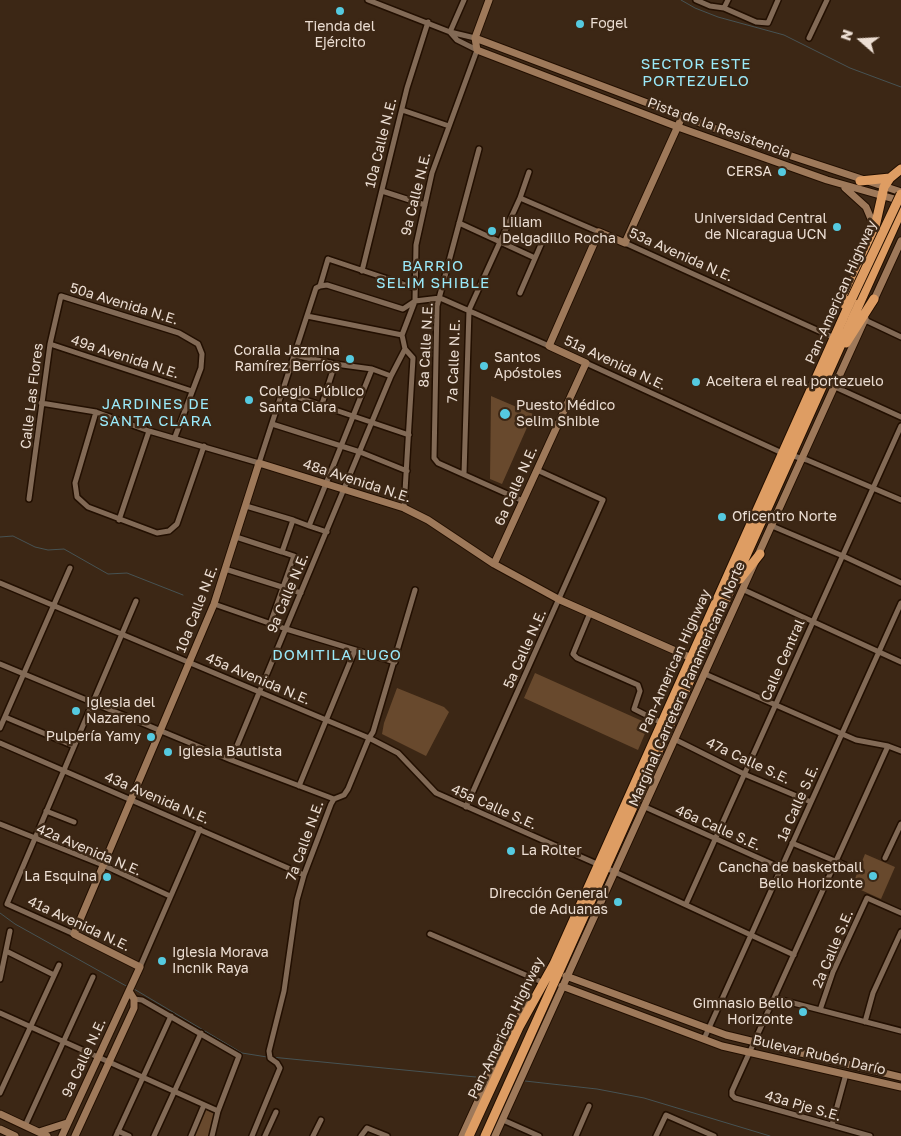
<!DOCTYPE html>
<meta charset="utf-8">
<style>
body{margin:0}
#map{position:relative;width:901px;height:1136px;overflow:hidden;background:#3c2715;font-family:"Golos Text",sans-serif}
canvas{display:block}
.north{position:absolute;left:836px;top:15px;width:50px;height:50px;-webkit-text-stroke:4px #3c2715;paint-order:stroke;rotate:289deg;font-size:14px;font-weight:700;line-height:20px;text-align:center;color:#ecded3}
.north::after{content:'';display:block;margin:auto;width:18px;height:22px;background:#ecded3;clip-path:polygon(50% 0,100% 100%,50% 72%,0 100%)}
</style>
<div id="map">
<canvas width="901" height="1136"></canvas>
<div class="north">N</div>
</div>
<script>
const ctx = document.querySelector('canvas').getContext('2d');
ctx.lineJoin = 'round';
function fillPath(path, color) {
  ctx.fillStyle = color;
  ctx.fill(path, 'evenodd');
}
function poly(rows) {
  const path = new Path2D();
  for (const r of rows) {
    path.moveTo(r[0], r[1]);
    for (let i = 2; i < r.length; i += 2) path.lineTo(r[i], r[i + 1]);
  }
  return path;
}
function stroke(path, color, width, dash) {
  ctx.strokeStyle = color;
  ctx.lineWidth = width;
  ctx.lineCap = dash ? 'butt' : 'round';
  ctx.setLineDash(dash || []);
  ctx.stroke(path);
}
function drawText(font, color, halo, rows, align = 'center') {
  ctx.font = font + ' "Golos Text",sans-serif';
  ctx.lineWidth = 5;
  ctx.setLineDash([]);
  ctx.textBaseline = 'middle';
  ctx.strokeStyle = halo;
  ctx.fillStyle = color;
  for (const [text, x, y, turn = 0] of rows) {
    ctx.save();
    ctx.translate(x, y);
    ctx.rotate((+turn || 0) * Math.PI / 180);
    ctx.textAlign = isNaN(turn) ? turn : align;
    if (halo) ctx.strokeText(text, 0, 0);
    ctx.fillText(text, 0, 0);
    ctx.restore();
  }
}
const green = poly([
 [491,396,533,414,502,484,490,479],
 [535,673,649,724,638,750,524,698],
 [397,688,444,707,449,712,426,756,382,734,384,723],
 [865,854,895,867,881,899,852,886],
 [204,1109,215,1113,209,1136,194,1136]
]);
const stream = poly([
 [681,0,695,8,718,17,784,35,850,68,901,87],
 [0,537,13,536,35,547,48,550,64,549,108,574,127,573,183,595],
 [0,913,15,924,128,987],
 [134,989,242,1053,267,1057],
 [271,1057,486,1078],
 [525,1081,597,1089,644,1098,770,1136]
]);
const street = poly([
 [368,0,450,32,475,38],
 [696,0,710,6,724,8,756,22,768,23,778,0],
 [724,8,728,0],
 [450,32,464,0],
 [809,38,827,0],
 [402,110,449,126],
 [479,149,437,306,434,458,438,463,523,501],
 [382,191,425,205],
 [520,198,599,232],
 [459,223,535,258],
 [625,243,830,336],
 [362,271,407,88,428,22],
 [320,286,327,285,403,309,415,301],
 [520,293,543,240],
 [415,301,440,298,549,346],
 [307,316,402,335],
 [865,320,901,337],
 [50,344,192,391],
 [294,355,335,364,372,369,391,376],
 [586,363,780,452,807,460,901,500],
 [835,387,901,417],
 [282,392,409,435],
 [41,403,96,412,149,431,259,463,316,288,320,286,328,259,415,288],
 [322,404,335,364],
 [96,412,75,483,77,497,88,507,157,533,169,531,177,524,204,446],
 [272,424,360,452,407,471],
 [464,474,469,310,520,198,529,172],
 [29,499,50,344,61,296,179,333,198,344,202,354,201,368,175,437],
 [246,506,293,520],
 [404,508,413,358,405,349],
 [119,520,149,431],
 [309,526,327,532],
 [772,526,843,556,901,583],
 [236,537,282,552],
 [225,569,301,593],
 [0,583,369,738,398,753,436,793,597,864],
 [744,590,901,662],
 [214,604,286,629,395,662],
 [590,613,573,654,577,658,638,685,640,691,634,709,662,723],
 [270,624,294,556,282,552,293,520,309,526,372,369],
 [0,664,231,760,334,799],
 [705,674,856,740,888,746,901,751],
 [5,717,74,746],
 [0,728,70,568],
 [676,740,744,774,811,802],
 [0,743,304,875],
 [231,760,391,376,405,349,402,335,415,301,416,245,432,173,477,50,457,40,450,32],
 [299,786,355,650],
 [466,807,603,500,537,470],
 [645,807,781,868],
 [46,811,74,822],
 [0,824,103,865,170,896],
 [792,843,854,869],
 [885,858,901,824],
 [604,867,794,955],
 [686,904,901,426],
 [74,934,7,904,136,601],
 [430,934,542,982],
 [6,951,54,975],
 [140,967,200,829],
 [0,979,10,931],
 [774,998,901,1031],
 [134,999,142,1000,239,1056,218,1111,212,1136],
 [820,1010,833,972,867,898,901,913],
 [0,1013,218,1111],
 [865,1022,873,993,901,932],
 [704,1039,901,603],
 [0,1093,59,965],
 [503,1120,539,1136],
 [832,1125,846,1074],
 [25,1126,93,977],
 [118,1131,129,1136],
 [116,1136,171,1016],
 [154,1136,201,1033],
 [191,1136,204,1105],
 [252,1136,280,1068,277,1063,270,1058,269,1051,284,991,297,900,304,875,331,804,334,799,344,795,348,789,369,738,373,732,415,590],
 [265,1136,276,1112],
 [313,1136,321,1120],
 [361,1136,367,1128,387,1136],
 [576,1136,589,1106],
 [656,1136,666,1115,714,1136],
 [870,1136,735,1098,732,1095,732,1091,888,746]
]);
const secondary = poly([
 [489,0,475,38,477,50,678,127,827,180,901,201],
 [475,38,764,147,901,192],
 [845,188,866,207,874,226],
 [873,302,901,241],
 [494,564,586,363,549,346,599,232,625,243,682,117],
 [566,976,726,1035,901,1077],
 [562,986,722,1046,901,1087],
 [0,1114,47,1136],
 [0,1129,15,1136],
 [39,1132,67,1123],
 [62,1136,140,967,74,934,214,604,259,463,404,508,428,520,494,564,560,600,696,660],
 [75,1136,134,1008,134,999,129,991],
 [462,1136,510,1031,529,1002],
 [495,1136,865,319]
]);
const highway = poly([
 [860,181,890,178],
 [843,304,872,240,884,187,890,178,901,169],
 [846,343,874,299],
 [740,579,760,554],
 [469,1136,519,1027,554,964,852,298],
 [485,1136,901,211]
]);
const highwayBridge = poly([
 [852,298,901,194]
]);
const markers = [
 [340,11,5,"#55cae0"],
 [580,24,5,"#55cae0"],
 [782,172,5,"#55cae0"],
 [837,227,5,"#55cae0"],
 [492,231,5,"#55cae0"],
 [350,359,5,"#55cae0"],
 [484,366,5,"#55cae0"],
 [696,382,5,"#55cae0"],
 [249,400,5,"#55cae0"],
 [505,414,6,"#55cae0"],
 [722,517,5,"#55cae0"],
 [76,711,5,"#55cae0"],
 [151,737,5,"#55cae0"],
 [168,752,5,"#55cae0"],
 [511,851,5,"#55cae0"],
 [873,876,5,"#55cae0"],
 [107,877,5,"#55cae0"],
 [618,902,5,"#55cae0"],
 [162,961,5,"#55cae0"],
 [803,1012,5,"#55cae0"]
];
const poiNames = [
 ["Fogel",590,24],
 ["Tienda del",340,27,"center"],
 ["Ejército",340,43,"center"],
 ["CERSA",772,172,"right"],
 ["Universidad Central",827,219,"right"],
 ["de Nicaragua UCN",827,235,"right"],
 ["Liliam",502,223],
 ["Delgadillo Rocha",502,239],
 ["Coralia Jazmina",340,351,"right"],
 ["Ramírez Berríos",340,367,"right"],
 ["Santos",494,358],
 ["Apóstoles",494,374],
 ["Aceitera el real portezuelo",706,382],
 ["Colegio Público",259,392],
 ["Santa Clara",259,408],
 ["Puesto Médico",516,406],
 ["Selim Shible",516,422],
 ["Oficentro Norte",732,517],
 ["Iglesia del",86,703],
 ["Nazareno",86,719],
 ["Pulpería Yamy",141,737,"right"],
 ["Iglesia Bautista",178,752],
 ["La Rolter",521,851],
 ["Cancha de basketball",863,868,"right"],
 ["Bello Horizonte",863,884,"right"],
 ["La Esquina",97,877,"right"],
 ["Dirección General",608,894,"right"],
 ["de Aduanas",608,910,"right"],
 ["Iglesia Morava",172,953],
 ["Incnik Raya",172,969],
 ["Gimnasio Bello",793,1004,"right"],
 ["Horizonte",793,1020,"right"]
];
const streetNames = [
 ["Pista de la Resistencia",719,128,20],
 ["10a Calle N.E.",381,143,-76],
 ["9a Calle N.E.",416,194,-76],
 ["53a Avenida N.E.",681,255,24],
 ["Pan-American Highway",841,292,-66],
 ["50a Avenida N.E.",124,304,17],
 ["8a Calle N.E.",426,345,-87],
 ["49a Avenida N.E.",125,357,18],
 ["7a Calle N.E.",454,361,-88],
 ["51a Avenida N.E.",615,363,25],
 ["Calle Las Flores",32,396,-83],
 ["48a Avenida N.E.",357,481,18],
 ["6a Calle N.E.",516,486,-66],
 ["9a Calle N.E.",288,593,-67],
 ["10a Calle N.E.",197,609,-69],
 ["5a Calle N.E.",525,649,-66],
 ["Calle Central",783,660,-66],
 ["Pan-American Highway",675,661,-66],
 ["45a Avenida N.E.",258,679,23],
 ["Marginal Carretera Panamericana Norte",687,684,-66],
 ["47a Calle S.E.",748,761,25],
 ["43a Avenida N.E.",157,798,23],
 ["1a Calle S.E.",798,803,-66],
 ["45a Calle S.E.",494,807,24],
 ["46a Calle S.E.",718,828,24],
 ["7a Calle N.E.",305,841,-70],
 ["42a Avenida N.E.",89,850,23],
 ["41a Avenida N.E.",79,924,25],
 ["2a Calle S.E.",833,949,-67],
 ["Pan-American Highway",506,1028,-64],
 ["Bulevar Rubén Darío",819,1055,13],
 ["9a Calle N.E.",84,1058,-65],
 ["43a Pje S.E.",803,1106,16]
];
const neighbourhoodNames = [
 ["SECTOR ESTE",696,64],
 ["PORTEZUELO",696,81],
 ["BARRIO",433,266],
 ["SELIM SHIBLE",433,283],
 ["JARDINES DE",156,404],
 ["SANTA CLARA",156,421],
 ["DOMITILA LUGO",337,655]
];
fillPath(green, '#68492d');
stroke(stream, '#475354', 1);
stroke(street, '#220f01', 8);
stroke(secondary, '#220f01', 9);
stroke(highway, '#220f01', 11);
stroke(street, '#826a56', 5);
stroke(secondary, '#9e795a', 7);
stroke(highway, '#de9d63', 9);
stroke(highwayBridge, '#220f01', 11, []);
stroke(highwayBridge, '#de9d63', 9);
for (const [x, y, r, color] of markers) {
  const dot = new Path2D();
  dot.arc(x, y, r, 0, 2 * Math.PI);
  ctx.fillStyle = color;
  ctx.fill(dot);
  stroke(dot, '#3c2715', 2);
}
drawText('14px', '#ecded3', '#3c2715', poiNames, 'left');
drawText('14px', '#ecded3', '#3c2715', streetNames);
ctx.letterSpacing = '1px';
drawText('15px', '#9ae9f9', '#3c2715', neighbourhoodNames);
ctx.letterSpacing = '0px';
</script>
